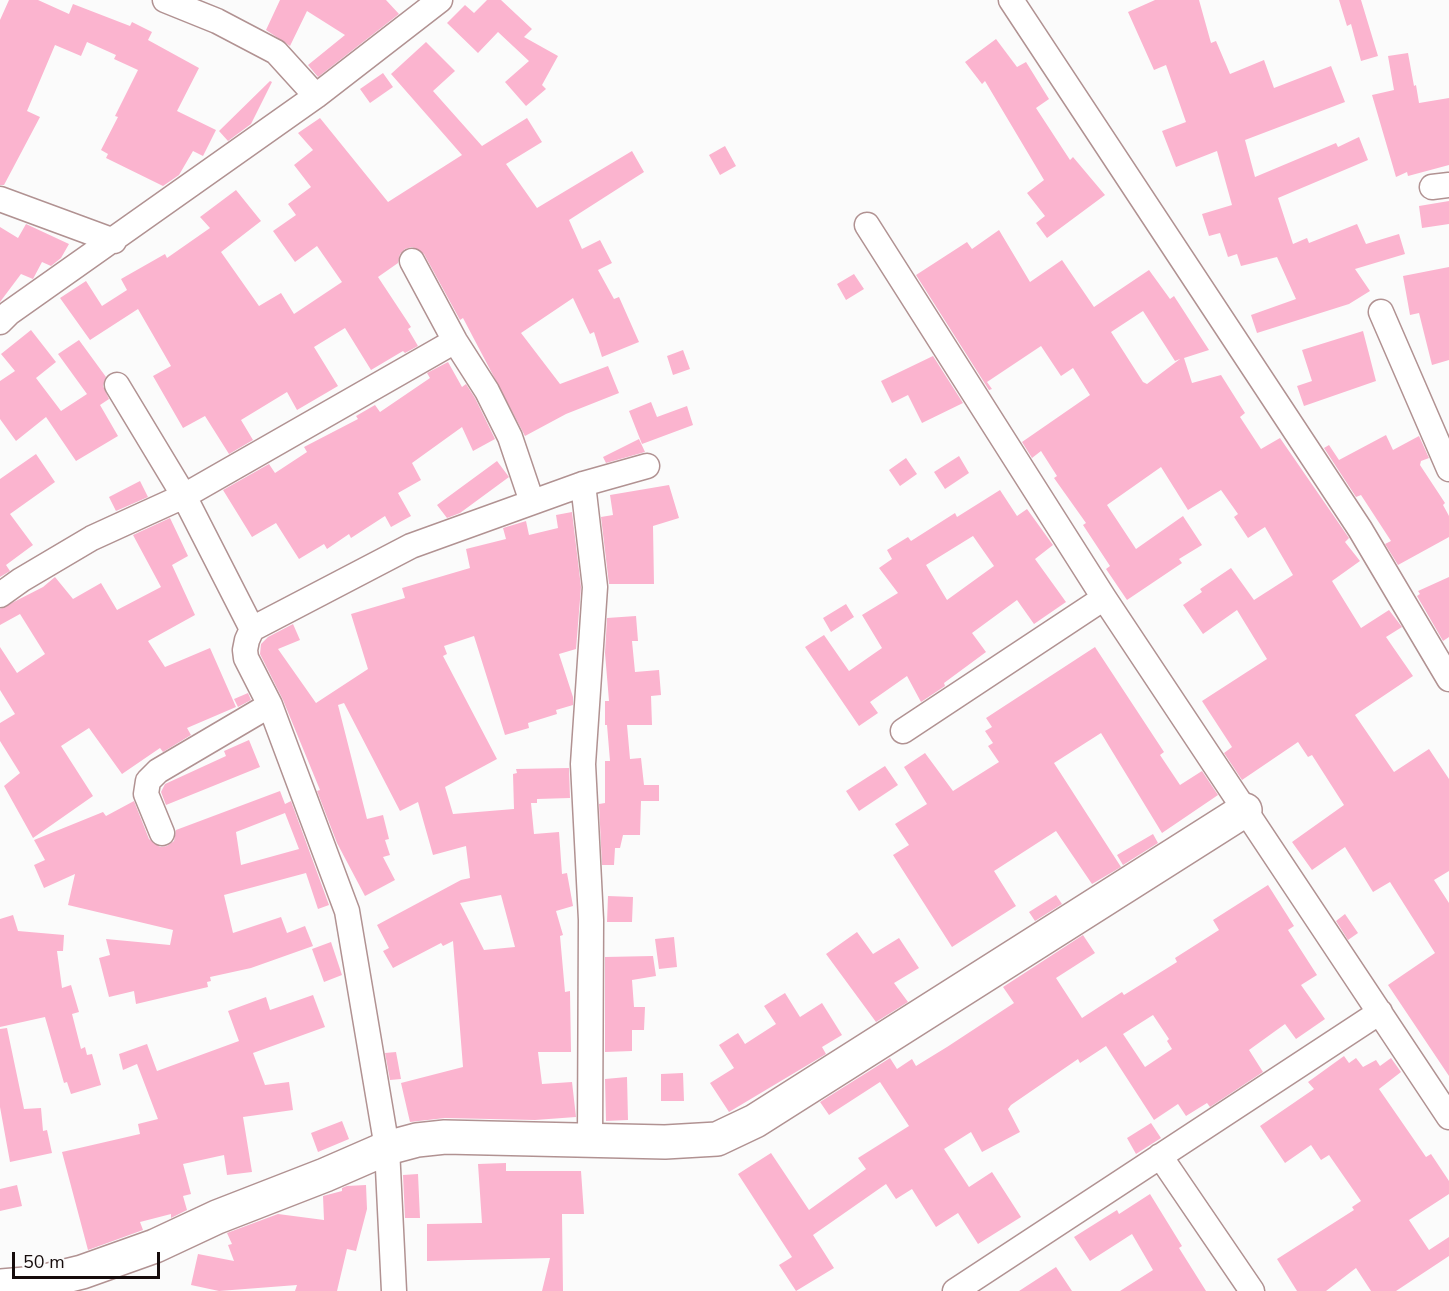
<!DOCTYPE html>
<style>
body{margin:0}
#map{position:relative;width:1449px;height:1291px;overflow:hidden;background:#fbfbfb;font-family:"Nunito Sans",sans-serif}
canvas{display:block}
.scale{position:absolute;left:12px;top:1252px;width:148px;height:27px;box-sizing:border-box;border:3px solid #150b0b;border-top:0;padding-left:8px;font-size:18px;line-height:21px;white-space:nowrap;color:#150b0b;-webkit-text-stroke:4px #fbfbfb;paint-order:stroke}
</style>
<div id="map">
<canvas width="1449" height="1291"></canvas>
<div class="scale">50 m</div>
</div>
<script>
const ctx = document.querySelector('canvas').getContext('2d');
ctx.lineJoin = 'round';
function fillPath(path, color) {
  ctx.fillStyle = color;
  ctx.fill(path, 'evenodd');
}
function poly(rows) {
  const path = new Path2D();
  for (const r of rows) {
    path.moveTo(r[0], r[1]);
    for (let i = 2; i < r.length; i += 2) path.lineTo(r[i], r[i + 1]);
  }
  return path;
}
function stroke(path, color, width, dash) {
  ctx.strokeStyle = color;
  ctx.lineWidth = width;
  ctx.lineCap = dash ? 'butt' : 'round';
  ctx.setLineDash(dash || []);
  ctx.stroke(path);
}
const building = poly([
 [9,0,38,0,69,14,73,4,130,26,132,22,152,32,148,40,199,68,177,111,216,130,203,156,193,151,179,175,163,186,106,158,108,154,101,150,118,117,115,116,138,70,114,59,116,55,87,42,81,56,55,45,27,111,40,117,4,185,0,185,0,20],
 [280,0,386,0,399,14,318,77,308,65,345,35,307,11,290,46,266,30],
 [487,0,501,0,532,29,524,37,558,56,542,85,546,89,526,106,505,82,529,61,498,32,478,53,447,23,465,5,474,13],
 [1155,0,1199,0,1211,43,1216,41,1230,74,1264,60,1274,88,1331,66,1345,102,1245,140,1255,177,1336,143,1338,147,1359,137,1368,160,1278,198,1293,244,1307,238,1309,243,1357,224,1366,244,1399,234,1405,254,1355,269,1370,291,1349,304,1257,333,1251,315,1296,299,1277,257,1241,266,1237,254,1228,257,1220,233,1209,236,1202,214,1232,205,1217,151,1176,167,1162,131,1186,122,1166,65,1154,70,1128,12],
 [1339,0,1361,0,1378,56,1361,61,1351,24,1347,26],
 [996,39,1017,67,1026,62,1049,99,1036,108,1070,160,1073,157,1105,195,1047,238,1036,223,1045,216,1027,193,1044,180,985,81,982,84,965,62],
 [426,42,455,71,433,91,482,146,527,118,542,142,506,164,537,208,632,151,644,172,569,220,582,249,600,240,612,263,598,270,614,299,619,297,639,342,602,357,594,332,590,334,573,298,521,333,560,384,608,366,619,393,566,414,525,436,463,318,460,320,424,254,412,247,405,249,400,254,398,263,378,277,411,327,408,329,418,346,405,353,403,351,371,370,345,328,314,347,338,386,297,410,287,392,241,420,253,440,229,454,205,416,183,428,153,376,171,366,138,309,90,340,60,298,86,281,102,306,127,290,121,279,165,254,167,258,210,228,200,217,236,190,261,221,221,252,259,306,281,293,294,314,342,282,317,246,295,262,273,231,296,215,288,204,311,187,294,165,313,150,298,133,320,118,388,202,462,155,391,74],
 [1408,53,1414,86,1416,85,1419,103,1449,98,1449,165,1408,176,1407,172,1396,177,1372,95,1394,90,1388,56],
 [383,73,393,87,370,103,360,89],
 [270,81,272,82,251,124,228,141,219,131],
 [725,146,736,166,720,175,709,155],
 [1449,201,1449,224,1422,228,1419,206],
 [26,224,69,244,61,258,51,266,42,262,33,279,21,274,0,302,0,227,18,238],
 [999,230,1030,282,1062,260,1094,307,1149,270,1170,299,1174,296,1209,350,1184,358,1192,383,1221,375,1245,413,1240,417,1261,449,1280,438,1349,538,1345,542,1360,561,1332,581,1361,628,1389,610,1402,627,1386,637,1413,676,1355,715,1394,772,1429,749,1449,779,1449,871,1434,880,1449,903,1449,1076,1388,985,1435,953,1390,882,1373,892,1345,847,1312,870,1292,842,1344,805,1312,755,1308,757,1298,742,1242,780,1224,753,1232,747,1202,701,1267,659,1237,610,1203,634,1183,605,1202,592,1200,589,1231,568,1254,600,1293,575,1265,527,1248,538,1234,517,1238,514,1221,490,1188,510,1161,467,1107,505,1136,549,1183,516,1202,545,1179,559,1182,563,1127,600,1106,569,1110,566,1083,525,1086,523,1054,478,1057,476,1041,451,1032,458,1022,442,1090,395,1073,368,1061,376,1041,346,987,382,992,389,989,390,916,275,967,242,972,249],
 [1143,311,1175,361,1180,359,1147,384,1143,382,1111,332],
 [1449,267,1449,360,1432,365,1419,313,1410,315,1403,276],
 [854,274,864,289,846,300,837,284],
 [31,330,56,362,36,378,61,411,87,394,58,354,79,340,106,377,103,386,109,399,100,405,118,436,76,461,46,417,16,441,0,419,0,381,15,371,1,354],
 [1363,331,1376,381,1304,406,1297,386,1312,381,1302,350],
 [683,350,690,369,673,375,667,356],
 [933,356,963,403,922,423,908,395,892,403,881,381],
 [448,362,462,387,466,384,475,398,495,439,473,451,462,427,412,463,421,480,398,493,411,516,391,527,385,516,351,538,349,534,327,549,324,544,299,559,276,523,252,537,223,490,269,464,275,473,307,452,304,447,358,419,356,416,375,405,380,412,430,378,427,373],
 [651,402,657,417,687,406,693,425,642,444,629,411],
 [1386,435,1393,450,1419,436,1429,458,1421,461,1420,465,1445,503,1443,505,1449,516,1449,537,1398,565,1385,544,1391,541,1361,495,1356,497,1324,448,1329,445,1339,460],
 [639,439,645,452,606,463,603,457],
 [36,454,55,482,10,514,33,545,6,565,10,571,0,577,0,479],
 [959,456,969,473,945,489,934,472],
 [906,458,917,474,900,486,889,470],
 [497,461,509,477,460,513,447,518,437,505],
 [140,481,148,497,116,511,109,497],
 [669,485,679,518,653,526,654,584,609,584,601,517,613,515,610,495],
 [1000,490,1017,516,1027,509,1053,545,1035,559,1066,602,1034,624,1017,600,972,633,986,652,944,683,945,686,921,702,907,676,870,702,878,713,859,726,805,647,824,635,849,671,882,648,862,615,898,593,879,568,892,559,887,550,908,537,911,541,955,513,957,517],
 [973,536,994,566,947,600,926,565],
 [572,512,581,587,576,649,559,654,573,697,573,705,556,710,557,714,528,723,529,728,505,735,474,636,444,646,447,654,443,656,497,759,445,787,453,814,514,809,513,774,517,773,516,769,569,768,570,798,537,799,537,803,531,803,534,834,559,832,562,874,567,873,573,906,556,911,563,935,560,936,565,992,570,991,571,1052,538,1052,542,1084,572,1082,576,1117,535,1120,445,1118,410,1122,401,1083,463,1067,453,941,443,946,441,943,393,968,383,951,389,948,377,925,461,880,470,878,466,846,433,855,418,802,400,811,344,703,338,705,367,819,383,815,389,839,385,840,390,855,383,857,395,880,365,896,337,843,317,791,320,790,283,700,260,654,261,644,268,637,293,624,300,640,278,649,316,703,368,669,351,614,405,598,402,588,470,568,466,549,506,539,503,528,526,521,529,535,558,528,556,515],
 [501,895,515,947,484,950,460,903],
 [170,518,188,556,172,565,195,615,148,641,165,667,210,648,236,707,187,728,191,735,163,752,160,748,122,774,89,728,61,746,93,796,33,838,4,786,20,773,0,741,0,723,15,714,0,690,0,647,17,673,45,654,20,614,0,625,0,609,43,587,55,577,73,599,101,583,117,610,161,587,133,535],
 [1449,577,1449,637,1443,641,1417,596,1420,594,1418,591],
 [846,604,854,617,831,632,823,618],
 [636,616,638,641,632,641,635,672,659,670,661,695,651,696,652,725,627,725,630,759,641,758,644,785,659,785,659,801,641,801,640,835,623,835,620,848,615,848,614,865,602,865,599,804,605,803,605,761,610,761,607,725,605,725,605,701,609,701,605,653,607,618],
 [1095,647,1164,752,1160,755,1180,785,1202,771,1218,795,1162,833,1101,733,1054,763,1121,867,1092,884,1056,831,994,871,1016,906,952,947,893,855,909,845,895,824,927,804,904,767,925,753,953,791,999,762,988,746,993,743,985,731,992,727,986,718],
 [248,693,251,700,238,707,234,699],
 [249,740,260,767,166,805,161,792,165,784,226,756,224,751],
 [885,766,898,785,859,811,846,791],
 [280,791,285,804,291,801,329,905,318,909,306,873,224,895,233,933,281,917,287,933,305,926,313,946,251,968,210,977,211,981,207,982,208,987,136,1004,134,991,109,997,99,958,110,955,106,939,170,945,173,930,68,905,75,874,44,888,34,865,45,860,34,840,103,812,106,816,134,801,149,839,160,847,167,846,174,841,176,830],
 [285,813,299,849,241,865,236,832],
 [1153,834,1158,843,1123,865,1117,855],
 [1268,885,1294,926,1288,930,1317,975,1301,985,1325,1019,1296,1039,1285,1024,1249,1050,1263,1072,1210,1107,1207,1103,1186,1116,1178,1104,1154,1120,1106,1046,1080,1063,1078,1059,1011,1105,1008,1109,1020,1132,982,1152,971,1132,944,1149,969,1187,992,1172,1021,1217,978,1244,958,1213,936,1227,912,1189,896,1199,886,1184,813,1235,834,1268,796,1291,779,1265,792,1257,738,1174,771,1153,809,1210,866,1169,858,1158,909,1126,880,1082,829,1115,820,1102,890,1058,897,1069,912,1059,916,1066,947,1047,1014,1003,1003,987,1083,935,1095,953,1056,978,1082,1018,1122,992,1124,995,1177,962,1175,958,1219,930,1213,920],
 [1153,1015,1169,1039,1167,1041,1172,1049,1145,1067,1123,1034],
 [1056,895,1062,904,1035,921,1029,912],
 [608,896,633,897,632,922,607,922],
 [1345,914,1358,933,1348,940,1336,921],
 [13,915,18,931,64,935,63,951,57,951,62,988,71,985,79,1012,72,1014,81,1049,85,1047,87,1055,92,1054,101,1085,71,1094,67,1082,64,1083,45,1017,0,1027,0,919],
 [857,932,873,954,899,938,919,968,894,983,908,1002,876,1022,826,954],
 [674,937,677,967,659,969,655,939],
 [331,942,342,975,324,982,312,949],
 [653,956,656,976,632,980,634,1007,645,1007,644,1030,632,1030,632,1051,605,1052,605,957],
 [785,993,800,1017,822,1003,842,1035,822,1047,826,1054,729,1112,710,1083,734,1068,719,1045,738,1033,745,1044,776,1024,764,1006],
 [313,995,325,1027,253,1053,265,1085,289,1082,293,1110,243,1117,252,1172,227,1175,224,1155,183,1164,191,1194,183,1196,187,1210,171,1218,171,1214,140,1222,143,1230,88,1250,62,1152,140,1134,138,1124,158,1119,137,1064,123,1070,119,1054,147,1044,157,1071,239,1041,228,1011,266,997,270,1010],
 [7,1028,24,1109,41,1108,43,1131,47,1130,52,1153,10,1162,0,1107,0,1029],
 [396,1052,401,1079,390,1080,385,1053],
 [1344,1056,1349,1063,1356,1058,1363,1067,1376,1060,1380,1066,1391,1058,1401,1072,1379,1089,1426,1157,1431,1154,1449,1181,1449,1194,1409,1220,1429,1250,1449,1237,1449,1256,1396,1291,1371,1291,1356,1268,1326,1291,1297,1291,1277,1259,1354,1210,1352,1207,1361,1201,1329,1155,1321,1160,1311,1145,1285,1163,1260,1126,1314,1089,1308,1082],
 [683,1073,684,1101,661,1101,661,1074],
 [627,1077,628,1120,606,1121,605,1079],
 [342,1121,349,1139,318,1152,311,1133],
 [1151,1123,1161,1138,1136,1154,1127,1138],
 [506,1163,506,1171,581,1171,584,1214,562,1214,563,1291,542,1291,550,1258,427,1261,427,1224,482,1223,478,1164],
 [418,1174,420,1218,405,1218,403,1175],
 [17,1185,22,1206,0,1211,0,1189],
 [366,1185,367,1209,356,1251,347,1249,337,1291,295,1291,297,1285,219,1291,191,1285,198,1254,234,1261,228,1245,232,1244,227,1233,278,1214,324,1220,323,1196,342,1191,342,1188,347,1186],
 [1150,1194,1182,1246,1179,1248,1206,1291,1120,1291,1153,1270,1132,1234,1090,1261,1074,1237,1117,1210,1119,1214],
 [1056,1267,1072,1291,1019,1291]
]);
const street = poly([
 [165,0,217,21,276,52,316,96],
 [1011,0,1360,529,1449,679],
 [1432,187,1449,185],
 [0,199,114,241],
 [867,225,1104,598,1449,1117],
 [412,261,455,341,487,391,510,437,532,502],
 [1381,312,1449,469],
 [0,322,9,313,316,96,440,0],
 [117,385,184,496,455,341],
 [583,484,595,587,583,764,591,920,590,1140],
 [0,595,21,580,92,538,184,496,252,629],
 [903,731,1104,598],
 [162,833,146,794,148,781,158,771,270,705],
 [1160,1156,1252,1291],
 [394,1291,387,1148,347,911,270,705,246,658,245,650,247,640,252,629,411,546,583,484,647,466],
 [955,1291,1380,1012]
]);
const secondary = poly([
 [0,1286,37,1283,82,1272,155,1246,217,1217,325,1175,387,1148,417,1140,445,1137,665,1142,717,1139,755,1121,1245,810]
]);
fillPath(building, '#fbb4cf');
stroke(street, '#b19292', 27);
stroke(secondary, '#b19292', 36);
stroke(street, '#fff', 24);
stroke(secondary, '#fff', 33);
</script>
